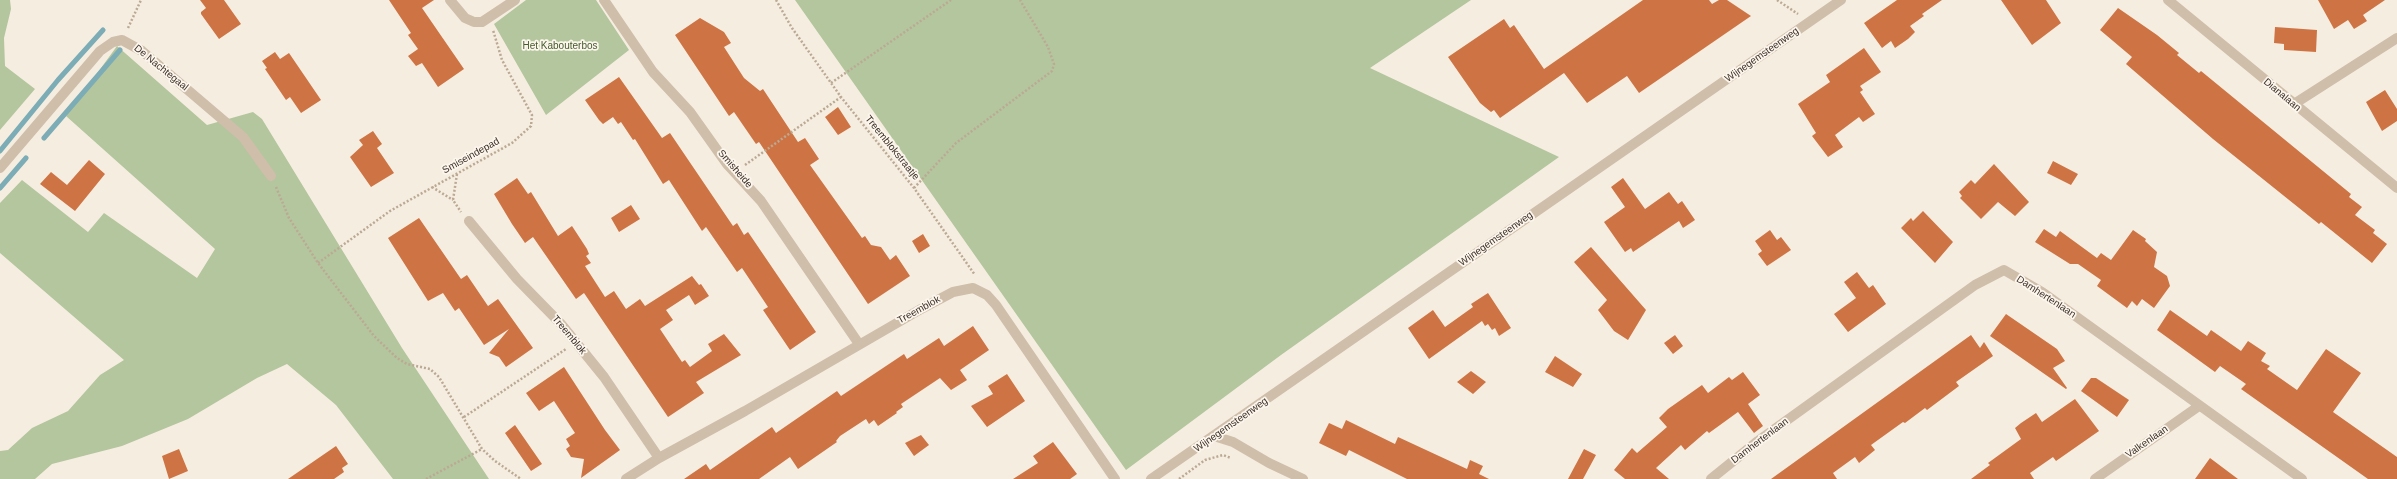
<!DOCTYPE html>
<style>
body{margin:0}
canvas{display:block;background:#f5ede0}
</style>
<canvas width="2397" height="479"></canvas>
<script>
const ctx = document.querySelector('canvas').getContext('2d');
ctx.lineJoin = 'round';
function fillPath(path, color) {
  ctx.fillStyle = color;
  ctx.fill(path, 'evenodd');
}
function poly(rows) {
  const path = new Path2D();
  for (const r of rows) {
    path.moveTo(r[0], r[1]);
    for (let i = 2; i < r.length; i += 2) path.lineTo(r[i], r[i + 1]);
  }
  return path;
}
function stroke(path, color, width, dash) {
  ctx.strokeStyle = color;
  ctx.lineWidth = width;
  ctx.lineCap = dash ? 'butt' : 'round';
  ctx.setLineDash(dash || []);
  ctx.stroke(path);
}
function drawText(font, color, halo, rows, align = 'center') {
  ctx.font = font + ' Arial,sans-serif';
  ctx.lineWidth = 3.5;
  ctx.setLineDash([]);
  ctx.textBaseline = 'middle';
  ctx.strokeStyle = halo;
  ctx.fillStyle = color;
  for (const [text, x, y, turn = 0] of rows) {
    ctx.save();
    ctx.translate(x, y);
    ctx.rotate((+turn || 0) * Math.PI / 180);
    ctx.textAlign = isNaN(turn) ? turn : align;
    if (halo) ctx.strokeText(text, 0, 0);
    ctx.fillText(text, 0, 0);
    ctx.restore();
  }
}
const green = poly([
 [0,0,10,0,11,9,4,38,5,66,35,89,0,130],
 [526,0,596,0,629,50,546,115,494,24],
 [795,0,1471,0,1370,68,1559,157,1281,355,1126,470],
 [117,46,207,125,253,112,262,119,402,348,489,479,393,479,336,405,287,364,257,378,188,419,122,446,52,464,35,479,0,479,0,451,8,450,32,428,68,411,100,375,124,360,0,253,0,203,22,180,88,232,104,213,197,278,215,249,66,116]
]);
const stream = poly([
 [44,138,120,50],
 [0,151,58,80,103,30],
 [0,188,26,158]
]);
const building = poly([
 [200,0,224,0,241,24,219,39,201,14,201,12,206,8],
 [389,0,434,0,422,8,464,69,438,87,422,63,416,66,408,56,418,49,408,35,411,33],
 [1643,0,1709,0,1712,4,1719,0,1727,0,1751,16,1639,93,1627,76,1587,103,1564,73,1500,118,1494,110,1491,112,1480,103,1448,57,1504,19,1510,28,1514,25,1544,69],
 [1897,0,1942,0,1922,14,1924,16,1910,26,1915,32,1908,39,1895,48,1891,41,1882,48,1864,23],
 [2001,0,2046,0,2061,23,2032,45],
 [2318,0,2385,0,2363,15,2367,21,2354,29,2348,20,2334,29],
 [2118,8,2157,35,2179,53,2177,55,2199,73,2201,71,2351,194,2349,197,2362,207,2355,215,2375,230,2373,233,2387,244,2372,263,2321,222,2319,224,2213,139,2126,64,2132,57,2100,30],
 [700,18,724,32,731,43,724,47,744,78,760,91,763,89,798,142,805,138,819,159,810,165,862,238,865,236,871,245,881,247,890,260,896,255,910,276,868,304,759,142,756,144,734,112,729,116,675,35],
 [2275,27,2317,30,2316,52,2284,50,2284,44,2274,43],
 [1864,48,1881,72,1860,86,1863,90,1860,92,1875,114,1863,122,1859,117,1835,135,1843,147,1828,157,1812,136,1816,133,1798,104,1830,82,1826,75],
 [275,52,280,59,289,53,321,100,301,113,290,97,286,100,265,69,267,68,262,61],
 [619,77,662,138,670,133,733,226,737,223,744,235,748,232,816,332,790,350,763,310,768,307,742,268,737,272,706,227,702,231,669,180,663,184,635,139,633,140,621,122,618,124,613,117,603,124,599,120,585,100],
 [2385,90,2397,109,2397,121,2382,131,2366,102],
 [838,107,851,127,838,135,825,117],
 [373,131,382,144,377,148,394,173,371,187,350,157,363,145,359,140],
 [89,160,105,174,75,211,40,184,51,172,67,185],
 [2053,161,2078,174,2071,185,2047,173],
 [1994,164,2029,202,2015,216,1998,202,1981,219,1960,198,1962,196,1959,192,1971,180,1975,184],
 [517,178,528,194,531,192,558,236,572,226,587,249,589,254,586,256,591,263,585,266,605,297,614,291,626,309,640,299,645,306,692,276,699,285,701,284,709,296,695,305,689,295,666,310,673,320,660,329,682,362,685,360,690,367,712,351,708,344,724,334,741,355,696,382,704,393,668,417,584,293,576,299,533,237,525,243,512,224,494,194],
 [1623,178,1645,209,1669,192,1678,204,1682,201,1695,220,1683,228,1679,221,1633,252,1631,248,1625,252,1604,222,1625,207,1611,187],
 [631,205,640,219,619,232,611,218],
 [1923,211,1953,242,1935,263,1901,228,1911,218,1913,221],
 [419,218,461,279,467,275,488,306,498,299,533,348,506,367,499,357,489,353,509,329,484,345,459,308,455,311,443,293,428,301,388,238],
 [2044,229,2056,237,2060,231,2097,258,2101,253,2111,260,2133,230,2146,239,2145,241,2157,252,2154,267,2167,276,2170,286,2154,308,2142,299,2137,306,2132,301,2127,308,2097,286,2101,280,2078,264,2070,264,2035,242],
 [1770,230,1777,240,1781,237,1791,250,1767,266,1758,254,1762,251,1755,241],
 [923,234,930,246,919,253,912,241],
 [1591,247,1646,310,1628,340,1614,331,1598,310,1607,300,1574,262],
 [1857,272,1869,288,1873,285,1886,304,1848,332,1834,314,1856,298,1844,282],
 [1488,293,1511,328,1499,336,1495,328,1492,330,1488,324,1485,326,1482,321,1429,359,1408,328,1433,310,1445,327,1473,307,1471,304],
 [2170,310,2207,336,2211,330,2241,351,2248,341,2266,353,2261,361,2270,366,2267,369,2297,390,2326,349,2361,373,2333,412,2397,457,2397,479,2368,479,2241,389,2246,384,2220,366,2215,372,2157,330],
 [2006,314,2057,349,2065,361,2053,368,2067,388,2066,389,1990,336],
 [973,326,989,350,960,370,967,380,951,390,940,378,901,404,903,407,896,412,897,413,878,426,874,420,869,424,866,419,840,436,836,441,837,442,798,469,790,457,759,479,684,479,706,464,710,470,772,427,776,433,837,391,841,396,904,354,907,359,939,338,944,346],
 [1675,335,1683,346,1673,354,1664,343],
 [1971,335,1980,348,1984,342,1993,356,1956,382,1959,386,1927,410,1925,408,1905,423,1903,422,1871,445,1875,450,1859,463,1855,457,1833,473,1837,479,1771,479],
 [1555,356,1582,374,1573,387,1545,372],
 [564,367,605,430,620,450,581,478,584,459,571,457,566,449,570,446,566,439,575,433,554,401,539,411,526,393],
 [1471,371,1486,382,1473,394,1457,382],
 [1743,372,1760,395,1748,404,1763,426,1754,433,1738,412,1709,433,1707,431,1685,450,1681,445,1656,468,1669,479,1625,479,1614,470,1632,448,1637,453,1667,427,1659,418,1668,409,1702,385,1708,393,1729,377,1732,380],
 [1007,374,1025,401,987,427,971,406,993,394,988,386],
 [2091,378,2096,378,2129,400,2117,417,2081,391],
 [2075,399,2099,431,2056,461,2053,457,2030,473,2034,479,1971,479,1990,465,1988,463,2021,439,2015,428,2021,423,2036,413,2042,422],
 [1346,420,1395,444,1398,437,1467,469,1470,460,1483,466,1479,474,1489,479,1407,479,1349,450,1346,456,1319,443,1329,423,1342,429],
 [515,425,542,464,531,471,505,433],
 [921,435,929,445,914,456,905,443],
 [1053,442,1077,474,1070,479,1013,479,1038,463,1033,456],
 [336,446,348,464,342,468,344,472,334,479,288,479],
 [179,449,188,471,169,479,162,456],
 [1584,449,1596,455,1583,479,1568,479],
 [2210,458,2238,479,2195,479]
]);
const path = poly([
 [776,0,792,28,841,97,914,188,975,275],
 [1777,0,1798,14],
 [128,28,141,0],
 [831,83,951,0],
 [745,165,841,97],
 [457,174,453,200,461,212],
 [276,187,289,218,318,263,374,336,397,358,407,364,430,369,439,377,482,449,495,461,521,479],
 [432,187,453,200],
 [914,188,956,143,1052,71,1054,64,1048,47,1020,0],
 [318,263,390,211,512,143,531,126,532,115,502,60,493,30],
 [464,417,566,349],
 [426,479,482,449],
 [1179,479,1205,460,1223,455,1231,458]
]);
const minor = poly([
 [450,0,465,18,474,22,482,22,515,0],
 [604,0,653,72,690,112,727,164,761,201,859,344],
 [2168,0,2397,188],
 [2294,104,2397,38],
 [0,168,100,51,113,42,122,40,142,51,243,137,271,176],
 [469,221,517,279,561,324,604,377,659,458],
 [1214,436,1233,442,1269,463,1303,479],
 [626,479,659,458,745,411,921,309,953,292,973,288,987,295,996,305,1115,479],
 [1151,479,1841,0],
 [1711,479,1758,441,1975,285,2004,270,2042,292,2302,479],
 [2095,479,2199,406]
]);
const parkNames = [
 ["Het Kabouterbos",560,46]
];
const streetNames = [
 ["Wijnegemsteenweg",1762,55,-35],
 ["De Nachtegaal",161,68,39],
 ["Dianalaan",2282,95,40],
 ["Treemblokstraatje",892,148,51],
 ["Smiseindepad",471,156,-29],
 ["Smisheide",735,169,49],
 ["Wijnegemsteenweg",1496,239,-35],
 ["Damhertenlaan",2046,297,33],
 ["Treemblok",919,310,-29],
 ["Treemblok",569,335,50],
 ["Wijnegemsteenweg",1231,425,-35],
 ["Damhertenlaan",1760,441,-37],
 ["Valkenlaan",2147,442,-35]
];
fillPath(green, '#b4c69e');
stroke(stream, '#7cacb5', 5);
fillPath(building, '#ce7444');
stroke(path, '#bba994', 2.5, [2, 2]);
stroke(minor, '#cfbeaa', 10);
drawText('10px', '#455c2c', '#fcf6ed', parkNames);
drawText('10px', '#3c312a', '#fcf6ed', streetNames);
</script>
